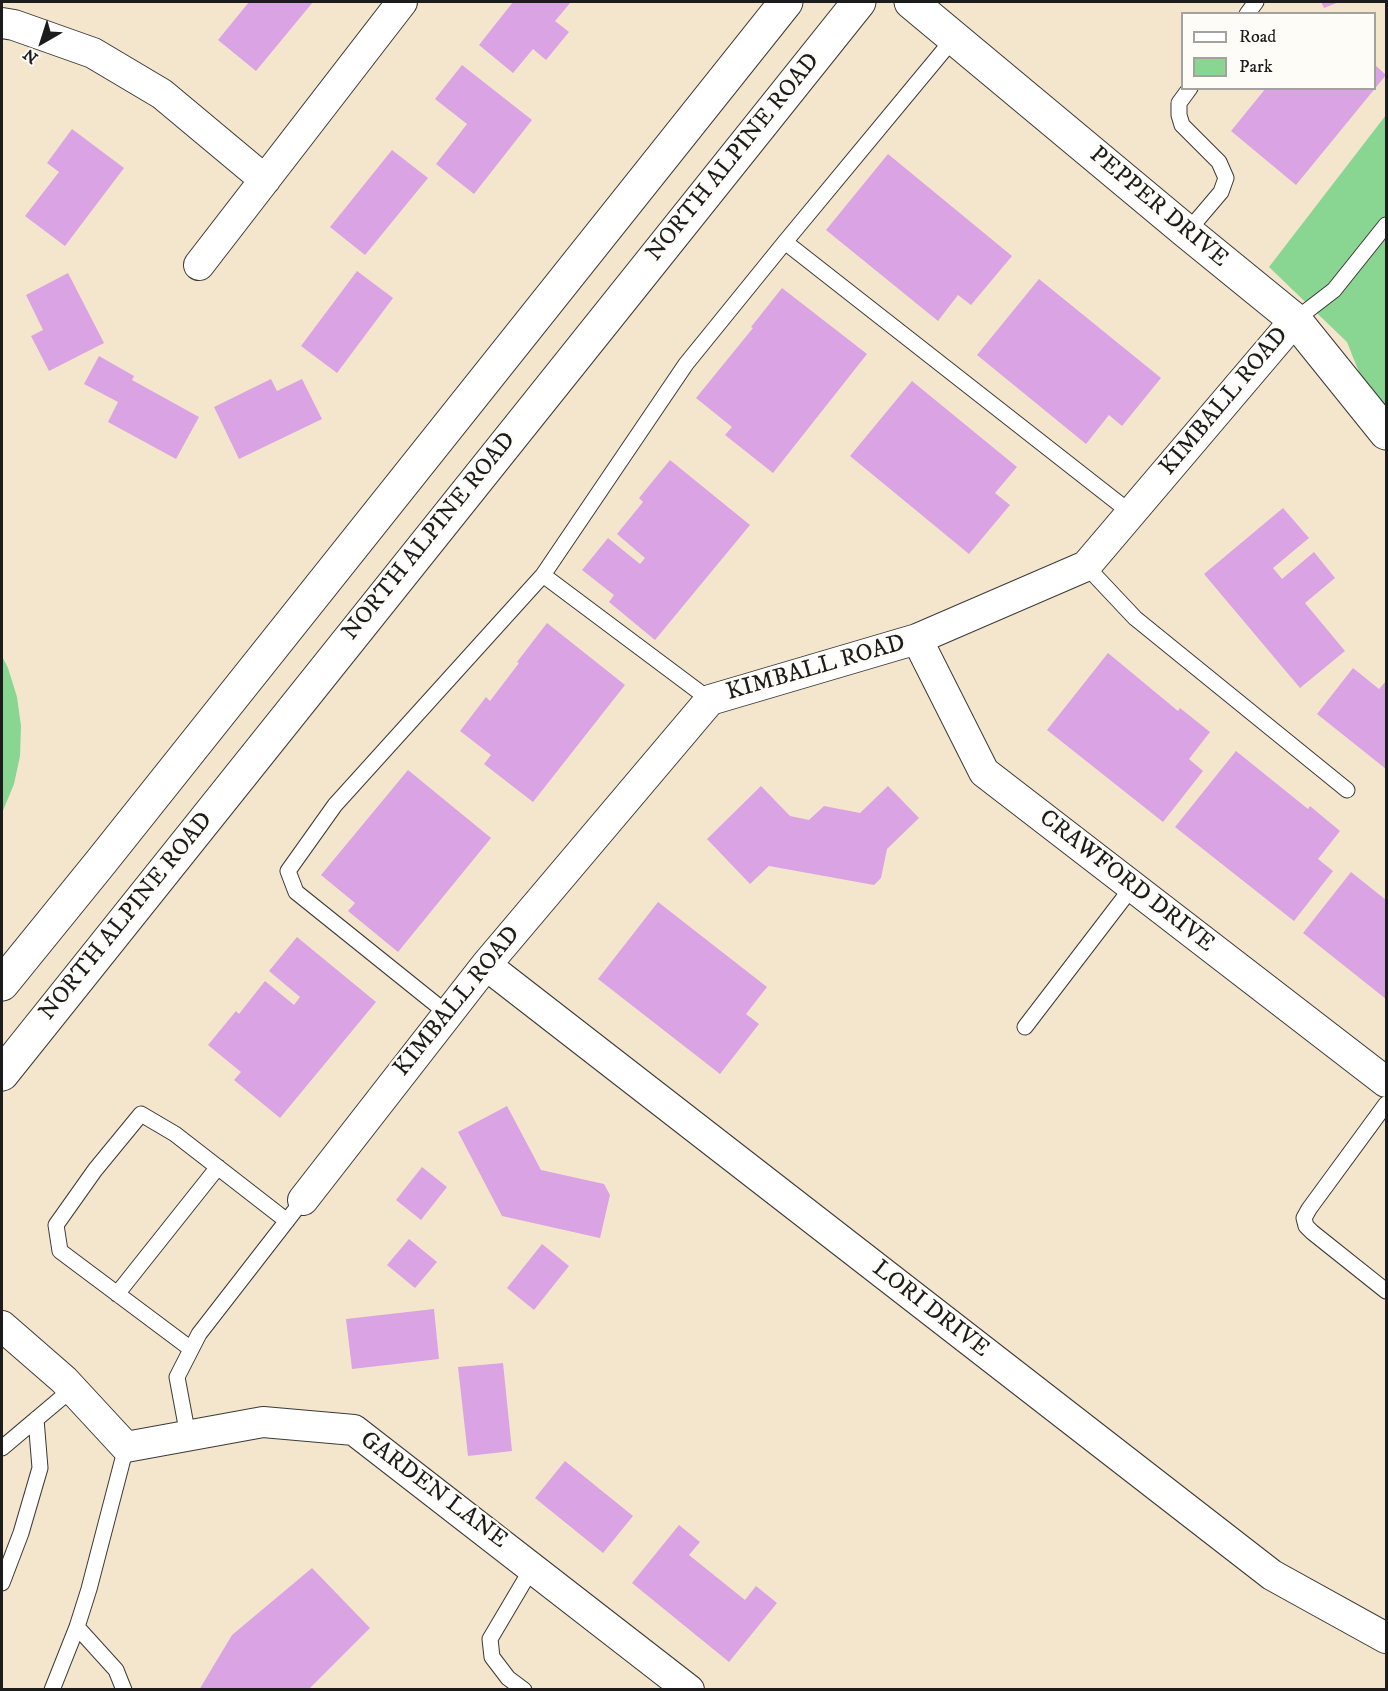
<!DOCTYPE html>
<style>
body{margin:0}
#map{position:relative;width:1388px;height:1691px;overflow:hidden;background:#f4e6cd;font-family:"IM FELL DW Pica",serif}
canvas{display:block}
.frame{position:absolute;inset:0;border:3px solid #1c1c1c;pointer-events:none}
.legend{position:absolute;left:1181px;top:12px;width:195px;height:78px;box-sizing:border-box;background:#fdfcf7;border:2px solid #a3a29f;margin:0;padding:8px 10px;list-style:none;font-size:18px;color:#1c1c1c}
.legend li{display:flex;align-items:center;gap:12px;height:30px}
.legend b{width:30px;border:2px solid #a3a29f}
.north{position:absolute;left:12px;top:12px;width:60px;height:60px;-webkit-text-stroke:4px #fdfcf7;paint-order:stroke;rotate:219deg;font-size:16px;font-weight:700;line-height:24px;text-align:center;color:#1c1c1c}
.north::after{content:'';display:block;margin:auto;width:21px;height:27px;background:#1c1c1c;clip-path:polygon(50% 0,100% 100%,50% 72%,0 100%)}
</style>
<div id="map">
<canvas width="1388" height="1691"></canvas>
<div class="frame"></div>
<ul class="legend">
<li><b style="height:8px;background:#fff"></b>Road</li>
<li><b style="height:16px;background:#89d592"></b>Park</li>
</ul>
<div class="north">N</div>
</div>
<script>
const ctx = document.querySelector('canvas').getContext('2d');
ctx.lineJoin = 'round';
function fillPath(path, color) {
  ctx.fillStyle = color;
  ctx.fill(path, 'evenodd');
}
function poly(rows) {
  const path = new Path2D();
  for (const r of rows) {
    path.moveTo(r[0], r[1]);
    for (let i = 2; i < r.length; i += 2) path.lineTo(r[i], r[i + 1]);
  }
  return path;
}
function stroke(path, color, width, dash) {
  ctx.strokeStyle = color;
  ctx.lineWidth = width;
  ctx.lineCap = dash ? 'butt' : 'round';
  ctx.setLineDash(dash || []);
  ctx.stroke(path);
}
function drawText(font, color, halo, rows, align = 'center') {
  ctx.font = font + ' "IM FELL DW Pica",serif';
  ctx.lineWidth = 5;
  ctx.setLineDash([]);
  ctx.textBaseline = 'middle';
  ctx.strokeStyle = halo;
  ctx.fillStyle = color;
  for (const [text, x, y, turn = 0] of rows) {
    ctx.save();
    ctx.translate(x, y);
    ctx.rotate((+turn || 0) * Math.PI / 180);
    ctx.textAlign = isNaN(turn) ? turn : align;
    if (halo) ctx.strokeText(text, 0, 0);
    ctx.fillText(text, 0, 0);
    ctx.restore();
  }
}
const green = poly([
 [1386,115,1386,420,1379,423,1347,342,1269,267],
 [2,656,8,668,17,697,21,726,20,756,14,784,2,813]
]);
const building = poly([
 [249,2,313,2,256,71,218,40],
 [513,2,571,2,555,21,569,32,546,60,533,49,513,73,479,45],
 [1321,2,1339,2,1324,8],
 [1374,64,1386,75,1296,185,1231,131,1266,88,1374,88],
 [462,65,532,120,474,194,436,164,467,124,435,99],
 [72,129,124,168,65,246,25,216,59,172,47,163],
 [392,150,428,178,365,255,330,227],
 [888,154,1012,256,971,305,958,295,938,321,826,230],
 [357,271,393,298,337,373,301,346],
 [68,273,104,343,49,371,31,336,43,330,26,295],
 [1039,279,1161,378,1122,426,1109,415,1086,444,977,355],
 [782,288,867,354,773,473,725,435,732,427,696,398,753,328,751,327],
 [99,356,134,376,132,380,199,417,176,459,108,422,118,402,84,384],
 [271,379,277,391,302,379,322,419,239,459,214,407],
 [912,381,1017,467,995,493,1010,505,969,554,850,456],
 [670,460,750,525,655,640,609,602,614,595,582,570,608,538,640,564,645,558,617,534,643,502,639,498],
 [1283,508,1309,538,1273,568,1282,579,1314,552,1335,578,1305,603,1345,651,1300,688,1204,574],
 [547,623,625,685,533,802,484,764,491,755,460,731,486,697,490,701,519,663,517,662],
 [1108,653,1178,711,1180,708,1210,732,1189,759,1203,771,1163,822,1047,730],
 [1353,668,1379,689,1386,681,1386,769,1317,714],
 [1236,751,1308,809,1310,806,1340,831,1318,859,1333,871,1294,921,1175,827],
 [408,770,491,838,398,952,348,911,355,903,321,875],
 [761,786,790,816,809,820,824,806,860,813,888,786,919,818,887,849,881,878,874,885,769,866,750,884,707,839],
 [1351,872,1386,900,1386,999,1303,933],
 [658,902,767,987,746,1014,759,1024,720,1074,598,979],
 [297,937,376,1002,280,1118,234,1080,241,1072,208,1045,236,1011,239,1014,265,981,294,1005,300,997,269,971],
 [507,1106,541,1170,604,1184,610,1195,600,1238,502,1216,458,1132],
 [422,1167,447,1187,421,1220,396,1200],
 [409,1239,437,1262,415,1288,387,1265],
 [542,1244,569,1266,534,1310,507,1288],
 [434,1309,439,1359,352,1369,346,1319],
 [503,1363,512,1451,468,1456,458,1367],
 [565,1461,633,1516,603,1553,535,1498],
 [679,1525,700,1542,689,1555,745,1600,756,1586,777,1603,729,1662,632,1583],
 [312,1568,370,1628,308,1690,199,1690,232,1635]
]);
const service = poly([
 [1247,14,1256,2],
 [1187,232,1221,192,1226,178,1219,162,1182,125,1179,115,1179,103,1190,88],
 [785,242,1131,513],
 [1295,320,1334,290,1386,225],
 [1086,566,1135,618,1347,790],
 [710,700,543,575,686,364,785,242,954,38],
 [448,1014,296,892,288,871,335,805,543,575],
 [1025,1027,1133,886],
 [1386,1104,1309,1209,1304,1218,1306,1226,1312,1232,1386,1291],
 [117,1294,218,1167],
 [191,1349,60,1251,56,1225,95,1170,141,1114,175,1134,287,1221],
 [188,1436,177,1377,199,1334,303,1200],
 [2,1448,72,1389],
 [2,1583,21,1533,40,1468,36,1419],
 [77,1627,116,1670,124,1690],
 [52,1690,77,1627,89,1589,126,1447],
 [524,1690,508,1678,492,1657,490,1639,532,1568]
]);
const minor = poly([
 [2,23,14,25,93,53,162,94,265,180],
 [199,265,402,2],
 [917,639,984,772,1386,1082],
 [486,965,1272,1575,1386,1638],
 [303,1200,486,965,710,700,917,639,1086,566,1295,320],
 [2,1326,64,1380,126,1447,263,1422,354,1430,689,1690]
]);
const tertiary = poly([
 [911,2,1187,232,1295,320,1386,433]
]);
const secondary = poly([
 [2,984,101,862,786,2],
 [2,1074,859,2]
]);
const streetNames = [
 ["NORTH ALPINE ROAD",734,158,-51],
 ["PEPPER DRIVE",1158,208,40],
 ["KIMBALL ROAD",1225,402,-50],
 ["NORTH ALPINE ROAD",430,537,-51],
 ["KIMBALL ROAD",816,669,-16],
 ["CRAWFORD DRIVE",1126,882,38],
 ["NORTH ALPINE ROAD",127,917,-51],
 ["KIMBALL ROAD",458,1002,-51],
 ["LORI DRIVE",930,1310,38],
 ["GARDEN LANE",433,1491,37]
];
fillPath(green, '#89d592');
fillPath(building, '#daa3e4');
stroke(service, '#3c3a37', 17);
stroke(minor, '#3c3a37', 32);
stroke(tertiary, '#3c3a37', 35);
stroke(secondary, '#3c3a37', 35);
stroke(service, '#fff', 15);
stroke(minor, '#fff', 30);
stroke(tertiary, '#fff', 33);
stroke(secondary, '#fff', 33);
drawText('24px', '#1c1c1c', '#fdfcf7', streetNames);
</script>
